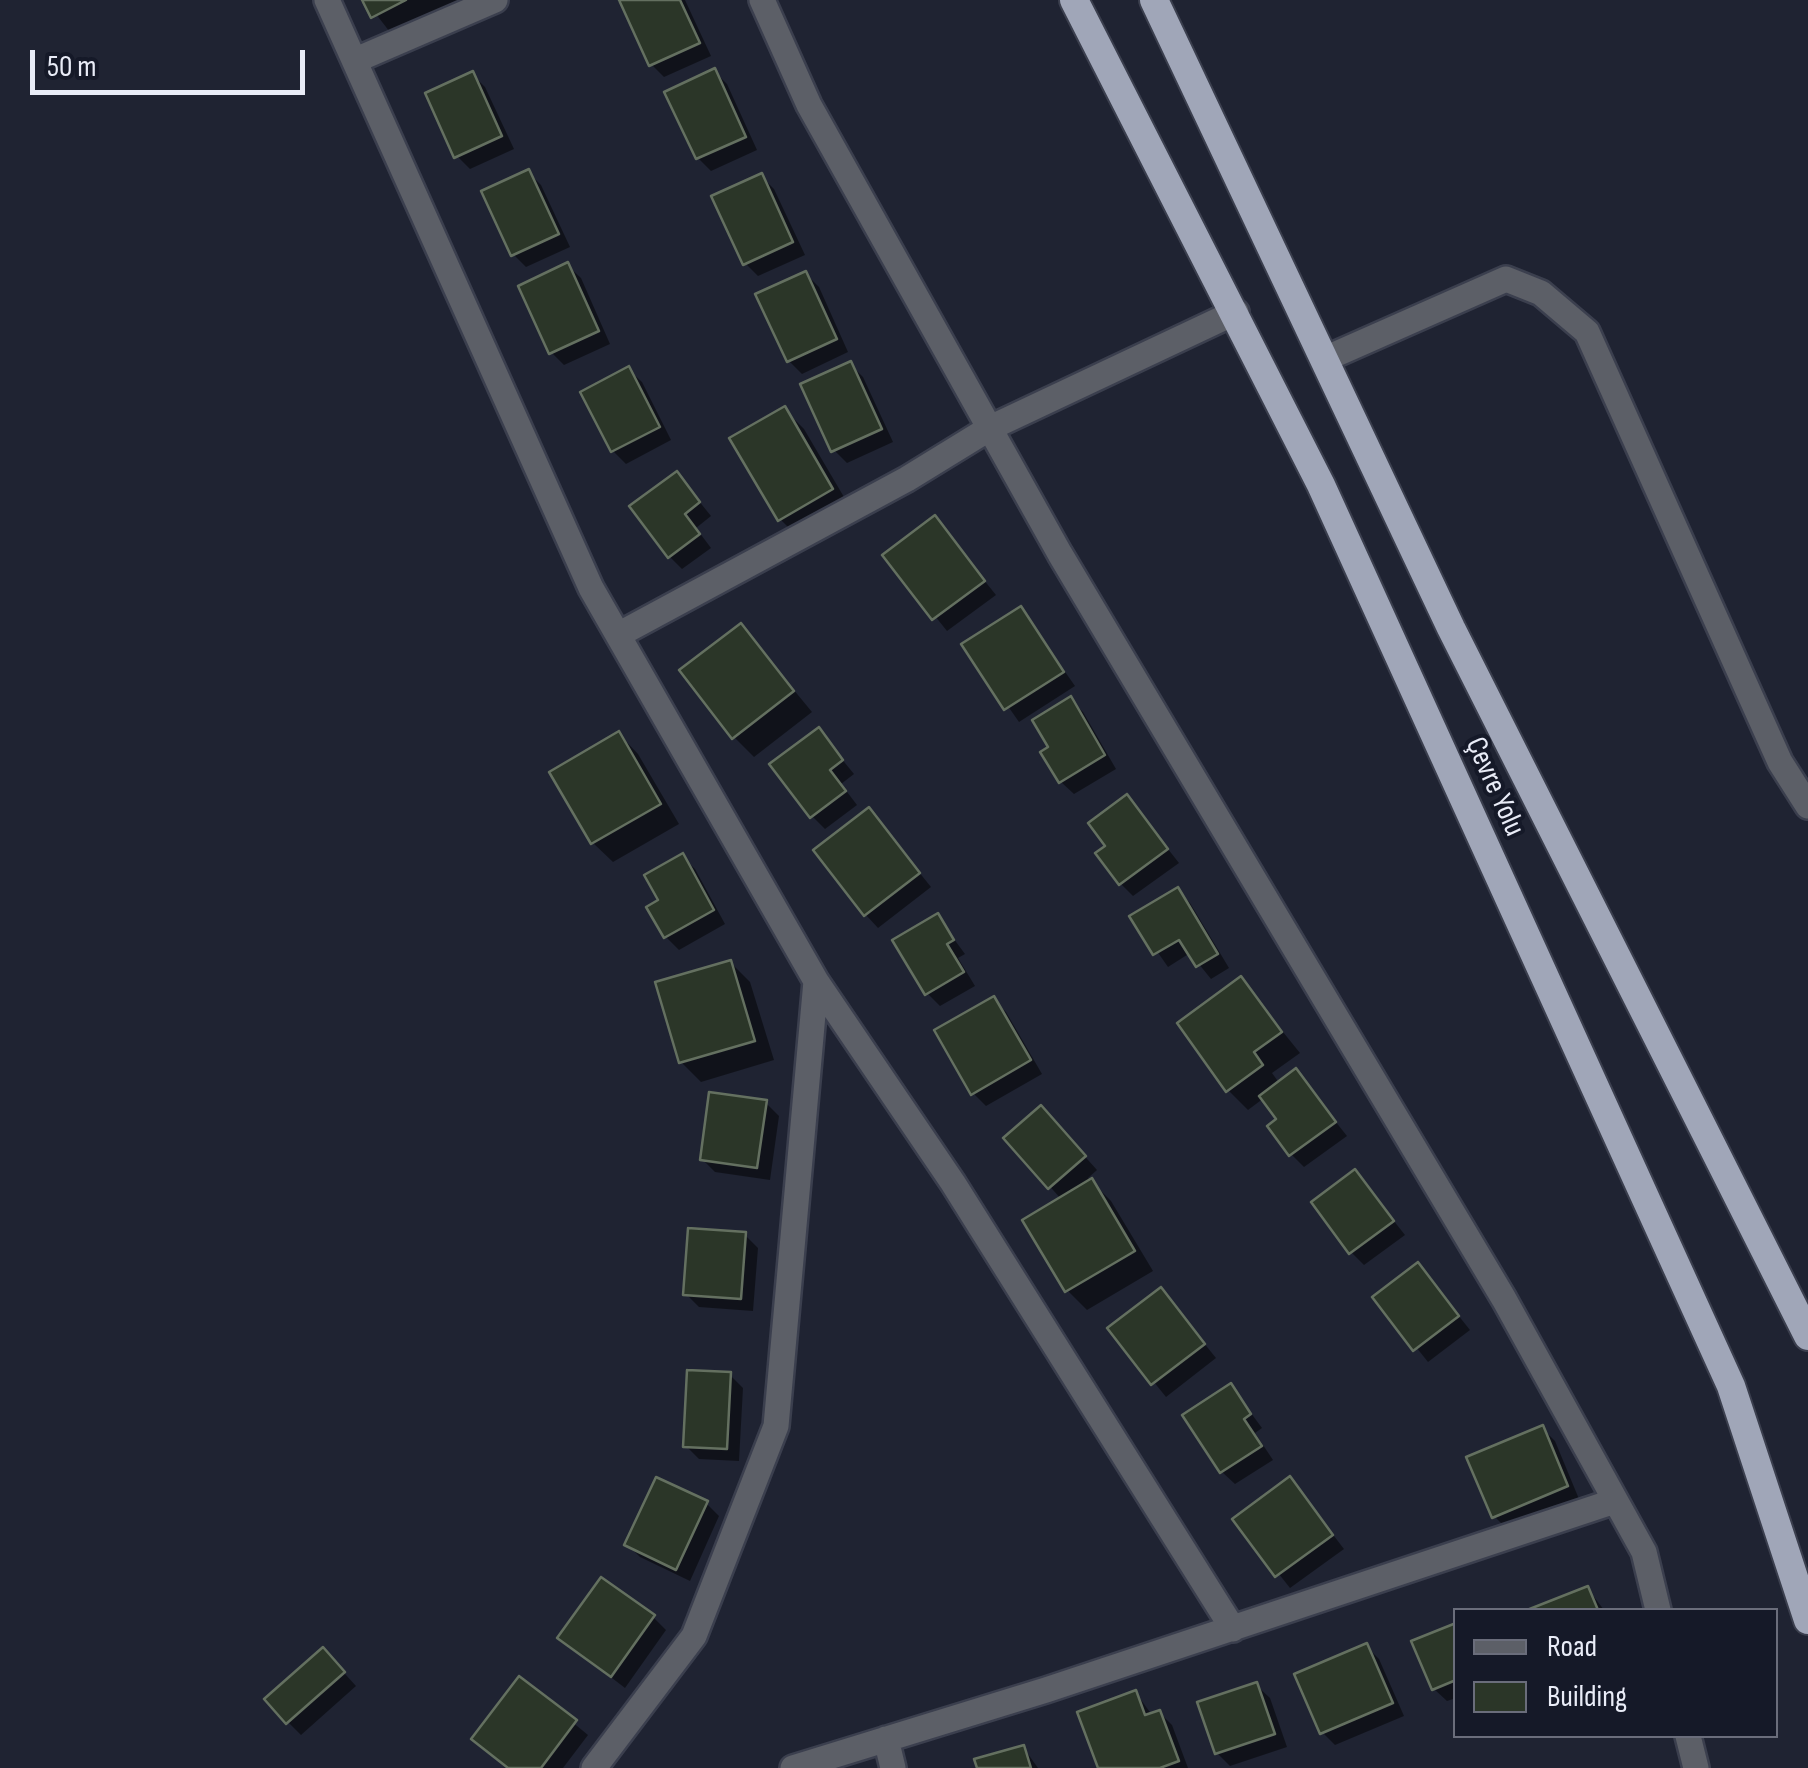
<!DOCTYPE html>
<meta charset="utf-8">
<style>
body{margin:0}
#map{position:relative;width:1808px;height:1768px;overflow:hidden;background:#1f2332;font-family:"Sofia Sans Condensed",sans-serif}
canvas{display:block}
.legend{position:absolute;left:1453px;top:1608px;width:325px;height:130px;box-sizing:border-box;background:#151928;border:2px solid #6a6d7b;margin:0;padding:12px 18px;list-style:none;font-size:30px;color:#e9ecf7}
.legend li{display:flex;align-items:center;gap:20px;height:50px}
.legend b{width:50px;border:2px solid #6a6d7b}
.scale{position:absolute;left:30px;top:50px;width:275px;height:45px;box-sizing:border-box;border:5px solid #e9ecf7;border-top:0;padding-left:12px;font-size:30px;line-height:35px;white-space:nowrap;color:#e9ecf7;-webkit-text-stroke:8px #151928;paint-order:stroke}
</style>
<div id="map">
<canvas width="1808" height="1768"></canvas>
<ul class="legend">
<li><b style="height:12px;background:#5c5f67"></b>Road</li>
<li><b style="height:28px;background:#2b3628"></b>Building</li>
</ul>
<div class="scale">50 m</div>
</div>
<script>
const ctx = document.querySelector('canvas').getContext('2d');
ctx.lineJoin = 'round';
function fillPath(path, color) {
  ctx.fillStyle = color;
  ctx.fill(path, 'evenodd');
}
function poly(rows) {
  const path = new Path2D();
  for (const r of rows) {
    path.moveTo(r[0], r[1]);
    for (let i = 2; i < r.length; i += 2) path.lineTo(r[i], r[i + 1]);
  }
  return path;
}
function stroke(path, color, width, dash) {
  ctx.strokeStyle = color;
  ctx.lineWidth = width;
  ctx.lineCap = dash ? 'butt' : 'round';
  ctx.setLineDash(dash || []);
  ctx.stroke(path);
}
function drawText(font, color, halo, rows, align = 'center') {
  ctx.font = font + ' "Sofia Sans Condensed",sans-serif';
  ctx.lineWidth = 8;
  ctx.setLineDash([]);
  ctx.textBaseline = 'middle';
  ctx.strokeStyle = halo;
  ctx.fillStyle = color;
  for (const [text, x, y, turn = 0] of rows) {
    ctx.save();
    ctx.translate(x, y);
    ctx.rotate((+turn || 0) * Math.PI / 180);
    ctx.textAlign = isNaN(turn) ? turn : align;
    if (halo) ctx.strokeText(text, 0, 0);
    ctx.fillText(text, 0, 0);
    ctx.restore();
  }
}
const shadow = poly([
 [365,0,463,0,393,36],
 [622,0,685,0,711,56,664,77,651,64],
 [714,71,727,84,757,150,711,171,698,158],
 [472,74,485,87,514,149,470,169,457,156],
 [528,172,541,185,570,247,526,267,513,254],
 [761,176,774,189,805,255,758,276,745,263],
 [568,266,581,278,610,344,564,365,551,352],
 [806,274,819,287,848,352,802,374,789,361],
 [850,364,863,377,893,442,847,463,834,450],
 [629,370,642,382,671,440,626,464,613,451],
 [784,409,804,429,851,509,800,539,780,519],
 [677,474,711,516,696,528,711,548,682,569,669,556],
 [934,518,996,595,947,631,886,555],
 [1021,609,1075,686,1019,722,965,645],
 [741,626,812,712,754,757,734,737],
 [1071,700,1083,712,1116,769,1074,794,1061,782,1051,748],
 [818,730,854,774,841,784,857,805,825,829,812,816],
 [619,734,638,754,679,824,613,862,593,843],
 [1127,797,1179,863,1133,896,1120,883],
 [869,810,931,887,878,928,866,915],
 [682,856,695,869,725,924,679,950,666,937,662,901],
 [1177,890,1190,903,1229,968,1211,979,1190,953,1168,967,1133,917],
 [937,916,965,954,958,958,975,986,940,1006,927,993],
 [731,963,750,982,774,1060,701,1082,681,1062],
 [1241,980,1300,1053,1272,1073,1280,1084,1296,1072,1347,1136,1304,1167,1291,1154,1280,1120,1264,1098,1248,1110,1228,1090],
 [993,999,1006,1012,1042,1074,986,1106,973,1093],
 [766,1103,779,1116,770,1180,715,1172,702,1159],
 [1053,1121,1097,1170,1088,1178,1111,1201,1153,1271,1087,1310,1067,1290,1061,1199,1007,1138],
 [1355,1172,1405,1235,1364,1265,1351,1252],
 [745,1235,758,1248,753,1311,699,1307,686,1294],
 [1418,1265,1470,1330,1428,1362,1376,1297],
 [1161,1290,1216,1358,1166,1397,1111,1329],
 [730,1375,743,1388,739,1461,699,1459,686,1446],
 [1231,1386,1262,1428,1255,1433,1273,1460,1235,1484,1222,1472],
 [1542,1428,1555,1441,1579,1499,1507,1529,1494,1516],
 [1290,1479,1344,1549,1290,1588,1236,1520],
 [706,1503,719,1516,690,1581,640,1557,627,1544],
 [1588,1589,1604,1610,1533,1610],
 [653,1617,666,1630,625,1688,560,1638],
 [1456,1625,1456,1698,1447,1701,1434,1689],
 [1366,1646,1379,1659,1404,1716,1335,1745,1322,1732],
 [336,1664,356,1686,301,1735,288,1722],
 [520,1679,588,1735,563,1768,508,1768,474,1739],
 [1256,1685,1270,1698,1287,1747,1230,1766,1217,1753],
 [1136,1693,1152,1715,1159,1712,1172,1725,1188,1768,1100,1768],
 [1023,1747,1038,1768,980,1768]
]);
const building = poly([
 [362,0,406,0,371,18,362,0],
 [619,0,680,0,700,43,649,66,619,0],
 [715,68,746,137,696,159,664,92,715,68],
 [473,71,502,136,454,158,425,93,473,71],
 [529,169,559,234,511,256,481,191,529,169],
 [762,173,793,242,743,265,711,196,762,173],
 [568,262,599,331,549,354,518,286,568,262],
 [806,271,837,339,787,362,755,294,806,271],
 [851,361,882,429,831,452,800,384,851,361],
 [629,366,660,427,611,452,580,392,629,366],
 [785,406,833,489,778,521,729,438,785,406],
 [677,471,700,502,685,514,700,534,668,558,629,506,677,471],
 [935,515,985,581,932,620,882,555,935,515],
 [1021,606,1064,672,1004,710,961,644,1021,606],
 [741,623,794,691,732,739,679,670,741,623],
 [1071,696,1105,755,1059,783,1040,752,1048,747,1032,720,1071,696],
 [819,727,843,760,830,770,846,791,810,818,769,764,819,727],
 [619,731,661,804,591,844,549,772,619,731],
 [1127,794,1168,849,1119,885,1095,853,1105,846,1088,823,1127,794],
 [869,807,920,873,864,916,813,850,869,807],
 [683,853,714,910,664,938,646,907,658,900,644,875,683,853],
 [1178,887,1218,954,1196,967,1179,940,1153,955,1129,916,1178,887],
 [938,913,954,940,947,944,964,972,925,995,892,940,938,913],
 [731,960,755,1041,679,1063,655,982,731,960],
 [1241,976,1282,1032,1254,1052,1263,1065,1226,1092,1177,1023,1241,976],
 [994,996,1031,1060,971,1095,934,1030,994,996],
 [1296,1068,1336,1122,1289,1156,1267,1126,1276,1119,1259,1096,1296,1068],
 [709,1092,767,1100,757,1168,700,1160,709,1092],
 [1041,1105,1086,1156,1048,1189,1003,1138,1041,1105],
 [1355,1169,1394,1221,1349,1254,1311,1202,1355,1169],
 [1092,1178,1135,1251,1065,1292,1022,1220,1092,1178],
 [688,1228,746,1232,741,1299,683,1295,688,1228],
 [1418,1262,1459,1316,1413,1351,1372,1297,1418,1262],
 [1161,1287,1205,1344,1151,1385,1107,1328,1161,1287],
 [687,1370,731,1372,727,1449,683,1447,687,1370],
 [1231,1383,1251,1414,1244,1419,1262,1446,1220,1473,1182,1415,1231,1383],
 [1543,1425,1568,1486,1492,1518,1466,1457,1543,1425],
 [1290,1476,1333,1535,1275,1577,1232,1519,1290,1476],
 [656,1477,708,1501,676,1570,624,1545,656,1477],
 [601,1577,655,1615,611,1677,557,1638,601,1577],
 [1588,1586,1598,1610,1527,1610,1588,1586],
 [1456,1623,1456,1680,1432,1690,1411,1641,1456,1623],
 [1367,1643,1393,1703,1320,1734,1294,1674,1367,1643],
 [323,1647,345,1672,286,1724,264,1699,323,1647],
 [519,1676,577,1720,541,1768,508,1768,471,1739,519,1676],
 [1257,1682,1275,1734,1215,1754,1197,1702,1257,1682],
 [1136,1690,1145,1715,1160,1710,1179,1761,1160,1768,1098,1768,1077,1712,1136,1690],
 [1024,1745,1031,1768,977,1768,974,1759,1024,1745]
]);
const minor = poly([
 [327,0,591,588,816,981,776,1426,694,1636,594,1768],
 [762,0,809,105,1060,554,1504,1299,1644,1552,1658,1610],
 [356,60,495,0],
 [1325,359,1506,279,1541,293,1587,332,1780,762,1808,806],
 [618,635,907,479,990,428,1236,312],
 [816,981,953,1183,1233,1629],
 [1688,1736,1696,1768],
 [886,1739,893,1768],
 [793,1768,1046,1690,1615,1501]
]);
const trunk = poly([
 [1074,0,1321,485,1731,1386,1808,1620],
 [1154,0,1451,628,1808,1336]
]);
const streetNames = [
 ["Çevre Yolu",1494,787,66]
];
fillPath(shadow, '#0007');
fillPath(building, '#2b3628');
stroke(building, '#647060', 2.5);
stroke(minor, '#3b3f4e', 30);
stroke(trunk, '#3b3f4e', 32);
stroke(minor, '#5c5f67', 25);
stroke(trunk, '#a0a6b8', 28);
drawText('30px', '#e9ecf7', '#151928', streetNames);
</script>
